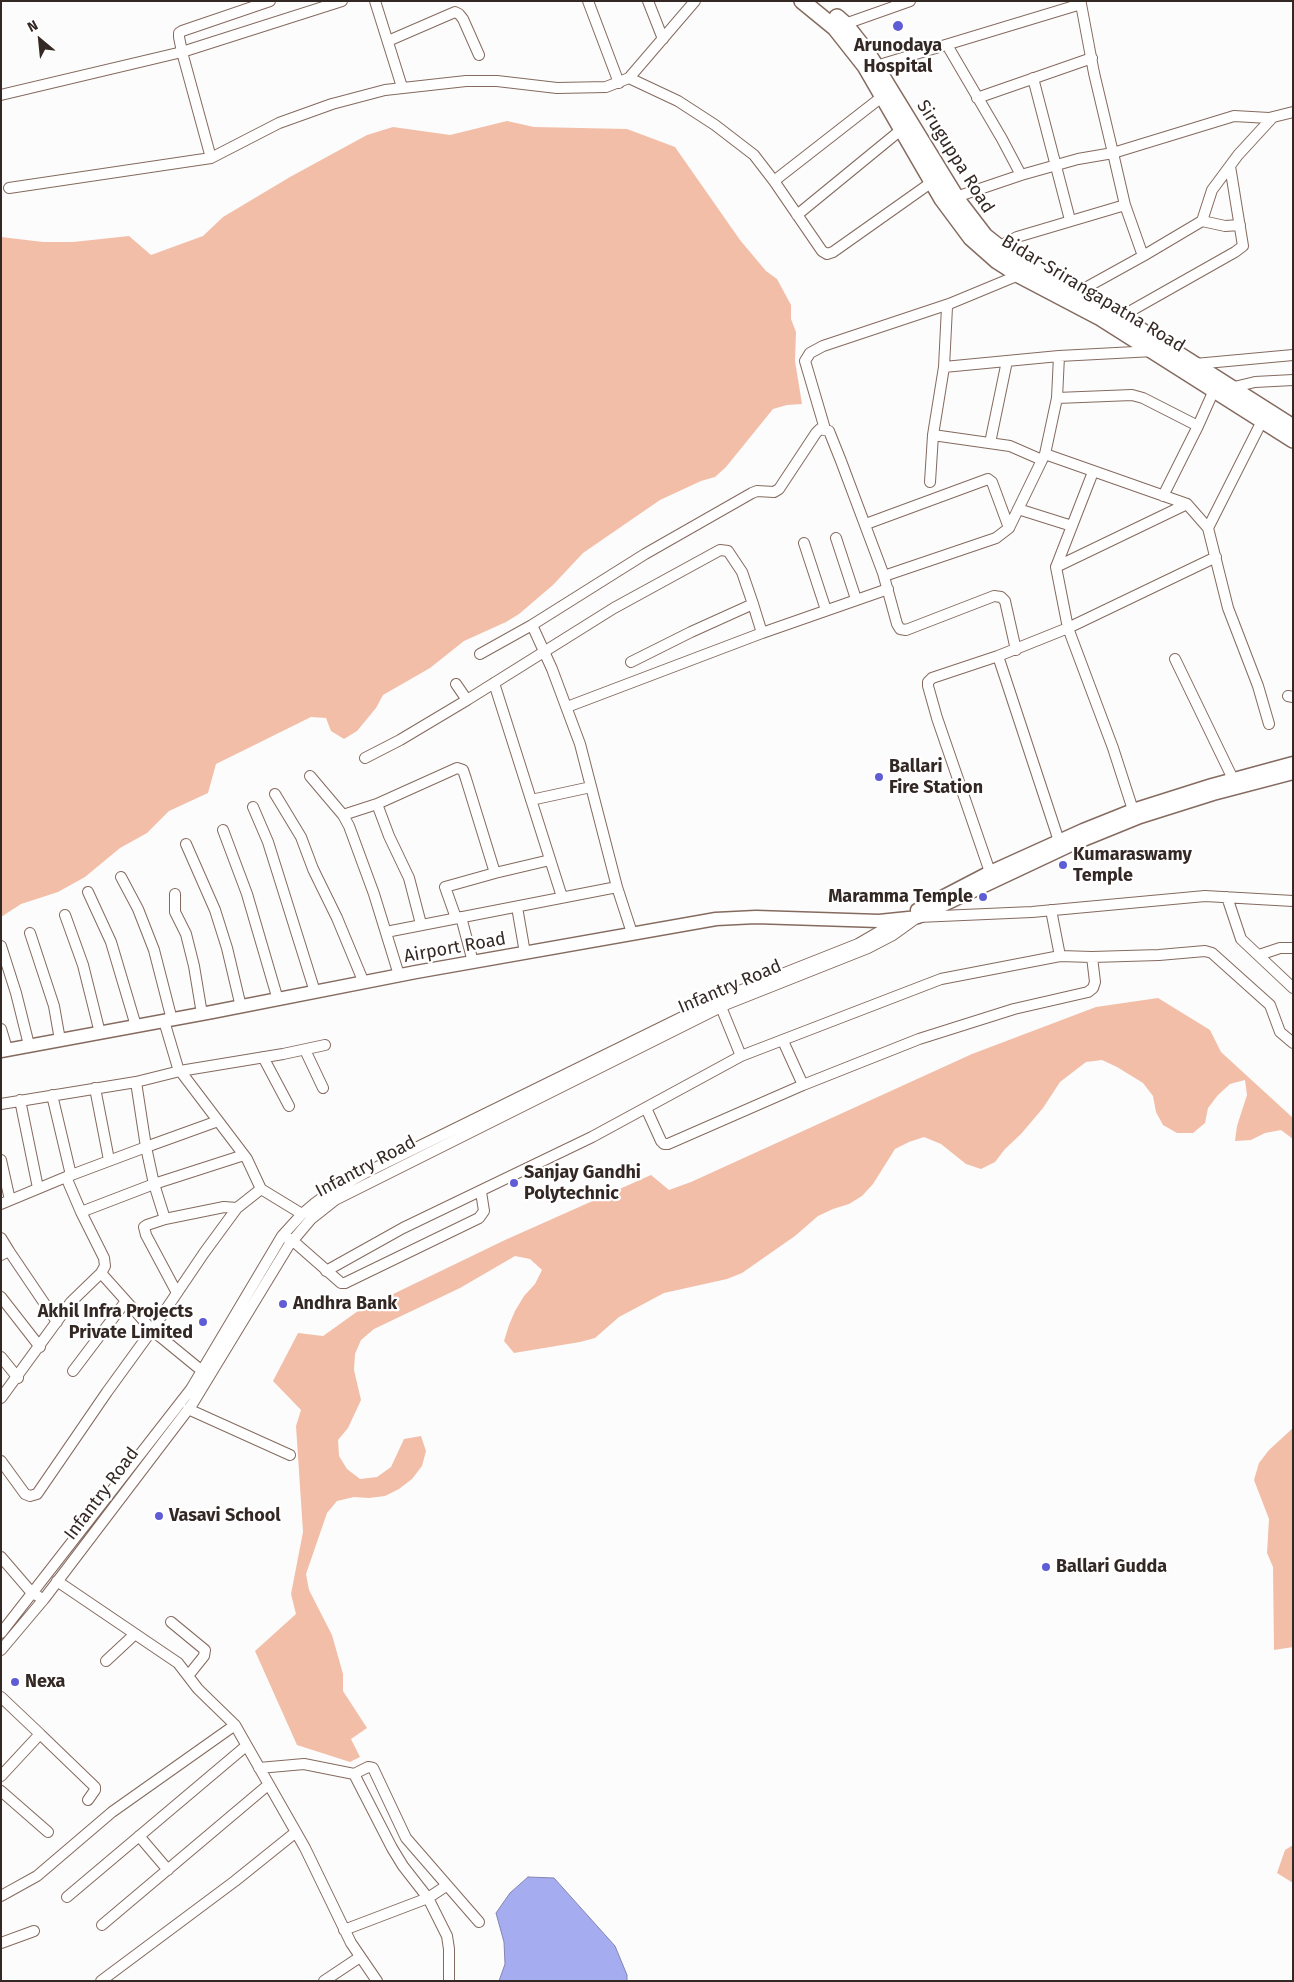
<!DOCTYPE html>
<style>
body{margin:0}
#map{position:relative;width:1294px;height:1982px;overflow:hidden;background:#fbfcfb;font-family:"Fira Sans",sans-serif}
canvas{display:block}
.frame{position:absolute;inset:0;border:2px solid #342824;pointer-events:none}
.north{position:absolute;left:15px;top:15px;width:50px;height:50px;-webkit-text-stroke:4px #fff;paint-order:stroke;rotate:332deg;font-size:14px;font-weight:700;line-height:20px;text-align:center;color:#342824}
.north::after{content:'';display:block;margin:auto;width:18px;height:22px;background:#342824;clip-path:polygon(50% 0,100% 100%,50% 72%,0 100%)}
</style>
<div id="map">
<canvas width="1294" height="1982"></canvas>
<div class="frame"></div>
<div class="north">N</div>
</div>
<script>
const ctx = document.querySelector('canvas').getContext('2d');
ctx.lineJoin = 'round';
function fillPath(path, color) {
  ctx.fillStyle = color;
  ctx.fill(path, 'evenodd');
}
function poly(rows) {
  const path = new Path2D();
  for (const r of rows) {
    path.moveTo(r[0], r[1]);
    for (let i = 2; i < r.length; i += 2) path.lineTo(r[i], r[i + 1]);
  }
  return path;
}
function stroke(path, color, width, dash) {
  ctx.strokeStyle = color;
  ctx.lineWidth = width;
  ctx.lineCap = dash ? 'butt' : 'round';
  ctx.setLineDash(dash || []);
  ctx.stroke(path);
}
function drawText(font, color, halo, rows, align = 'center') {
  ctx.font = font + ' "Fira Sans",sans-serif';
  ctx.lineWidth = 4.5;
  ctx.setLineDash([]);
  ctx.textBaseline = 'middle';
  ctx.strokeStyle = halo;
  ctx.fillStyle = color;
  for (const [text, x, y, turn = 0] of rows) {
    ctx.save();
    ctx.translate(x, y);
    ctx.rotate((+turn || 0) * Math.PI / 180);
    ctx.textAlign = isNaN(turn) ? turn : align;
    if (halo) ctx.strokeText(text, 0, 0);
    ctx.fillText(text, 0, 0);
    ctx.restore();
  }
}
const green = poly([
 [507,121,534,127,627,129,675,147,740,240,766,271,777,279,791,305,791,319,796,332,795,361,802,404,787,405,773,409,726,467,715,477,701,481,660,500,583,553,553,585,519,614,506,622,464,641,430,668,383,695,376,708,357,731,344,739,331,731,326,718,311,717,216,764,208,793,169,811,147,833,120,848,85,877,58,892,21,904,1,917,1,237,43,242,73,242,129,236,151,255,203,236,223,217,290,177,367,135,393,127,450,135],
 [1158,998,1210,1030,1221,1052,1293,1118,1293,1139,1281,1130,1265,1133,1251,1140,1235,1141,1237,1126,1247,1095,1245,1080,1230,1084,1218,1095,1208,1108,1205,1123,1193,1133,1177,1133,1163,1125,1156,1112,1153,1096,1143,1083,1117,1067,1102,1060,1086,1062,1060,1082,1043,1108,1021,1134,1005,1149,995,1162,981,1169,966,1164,941,1144,924,1137,909,1142,895,1149,873,1184,862,1196,849,1204,833,1209,818,1216,795,1236,742,1273,727,1279,664,1293,619,1317,595,1338,580,1342,514,1353,504,1341,509,1325,515,1311,524,1296,535,1284,542,1270,530,1259,515,1256,460,1288,374,1329,361,1340,355,1354,354,1370,361,1400,348,1428,338,1440,339,1456,347,1469,360,1479,377,1477,391,1467,404,1439,421,1436,426,1451,422,1466,412,1479,399,1489,385,1496,369,1498,354,1497,337,1501,327,1513,306,1574,309,1590,332,1635,343,1674,343,1691,367,1728,351,1739,360,1757,350,1762,297,1745,255,1651,296,1614,291,1594,303,1532,296,1426,301,1410,273,1381,298,1333,323,1336,358,1311,505,1240,651,1175,669,1190,691,1182,972,1054,1096,1007],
 [1293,1428,1293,1647,1274,1650,1273,1567,1267,1553,1269,1519,1254,1480,1259,1463,1269,1450],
 [1293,1845,1293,1883,1277,1873,1285,1850]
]);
const water = poly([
 [528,1877,554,1878,615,1946,627,1975,627,1981,499,1981,505,1964,504,1942,496,1913,510,1893,528,1877]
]);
const minor = poly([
 [342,1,182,52,211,158,279,123,332,104,385,90,466,81,497,81,557,88,606,87,629,78],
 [375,1,402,87],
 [588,1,619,83],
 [648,1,663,39],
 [695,1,629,78,678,101,715,125,754,155,774,181],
 [841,27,845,24,910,1],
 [388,41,455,12,459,14,463,19,479,55],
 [947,45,1002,139,1021,175],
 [876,66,1081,4,1094,73,1113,153,1234,116,1269,118,1293,112],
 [1033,78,1070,220],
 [1,95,182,52,179,37,179,33,182,31,270,1],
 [883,96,774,181,822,251,827,254,833,252,932,182],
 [977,98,1092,58],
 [9,188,211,158],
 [956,197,1021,175,1078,159,1113,153,1125,205],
 [797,215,902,129],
 [1202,221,1225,226,1240,225],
 [998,247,1017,237,1125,205,1143,256,1202,221,1212,190,1218,182,1238,155,1272,118],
 [1078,292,1143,256],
 [1120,317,1235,252,1243,246,1230,166],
 [1195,364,1293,355],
 [944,367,947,307,949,304,1019,275],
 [1230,388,1255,382,1293,380],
 [1057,398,1132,395,1143,398,1198,426,1214,390],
 [825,429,805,361,810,353,823,346,949,304],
 [990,443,1007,361],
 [1045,454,1187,504],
 [1042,460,1045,454,1057,398,1059,356],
 [930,482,933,435],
 [1163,496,1198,426],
 [1018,509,1072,526],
 [866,524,988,479,992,482,1009,528,996,538,884,576],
 [1009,528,1042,460,1010,446,933,435,944,367,1059,356,1154,351],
 [1208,528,1262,421],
 [836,538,856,599],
 [804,543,826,610],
 [1056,567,1093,472],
 [480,654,532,625],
 [1175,659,1233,779],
 [631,662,691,632,753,604,762,633,888,589],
 [494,683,562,897],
 [1288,696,1293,697],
 [467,700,614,608,720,550,728,551,742,572,753,604],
 [567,707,762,633],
 [365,758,400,740,467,700,456,684],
 [310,776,343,815,349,826,374,894,399,975],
 [275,794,301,837,313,869,337,918,364,983],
 [531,800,591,787],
 [253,807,268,842,315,992],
 [1133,810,1113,748,1068,628,1216,557],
 [343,815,377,804],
 [223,830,247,894,278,1000],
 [1059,841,998,656,1068,628,1056,567,1187,504,1208,528,1228,608,1258,686,1269,724],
 [186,844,215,910,227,948,241,1007],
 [990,872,937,718,928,686,928,682,932,678,998,656],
 [495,873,550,860],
 [121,877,138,909,154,950,172,1020],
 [617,887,580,744,552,669,532,625,645,554,752,493,757,491,774,492,779,489,816,433,820,429,829,431,841,461,883,573,897,624,900,629,906,630,994,596,1001,597,1005,601,1016,650],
 [88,892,111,942,136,1026],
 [175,894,175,912,186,934,194,966,202,1014],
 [1227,897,1241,939,1293,988],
 [517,907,525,953],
 [65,915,83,965,100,1033],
 [461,917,473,962],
 [421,924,409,878,389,836,377,804,457,768,463,770,466,779,495,873,445,887,456,918],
 [386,932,617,887,632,933],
 [30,933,54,1006,60,1040],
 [1,946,16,993,29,1045],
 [1259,955,1280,948,1293,948],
 [1060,956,1092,957,1159,955,1205,951,1212,953,1270,1005,1280,1032,1293,1043],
 [164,1021,178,1068,247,1159,261,1189],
 [1,1029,7,1049],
 [783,1041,803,1085],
 [305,1050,323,1088],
 [741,1056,941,979,1060,956,1051,910],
 [263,1057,289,1106],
 [95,1088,109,1160],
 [52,1095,71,1175],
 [20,1100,38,1188],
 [1,1104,136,1082,180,1071,283,1054,325,1045],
 [646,1108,661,1141,664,1144,668,1144,803,1085,919,1039,1014,1009,1088,992,1093,988,1095,982,1092,957],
 [1,1160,10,1200],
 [1,1204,66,1177],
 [81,1212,154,1184,244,1155],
 [165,1219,154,1184,146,1147,218,1121],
 [1,1238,9,1251],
 [287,1238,292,1240,341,1283,345,1283,479,1218,484,1211,481,1192],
 [1,1255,9,1251,57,1322],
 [326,1271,403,1228,592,1137,741,1056,721,1007],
 [101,1273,105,1266,104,1258,81,1212,66,1177,146,1147,136,1082],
 [177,1293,146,1235,144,1227,147,1225,165,1219,224,1207,237,1208],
 [1,1297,40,1347],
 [1,1357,18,1378],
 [73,1371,126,1301],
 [1,1398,71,1302,101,1273,152,1330,204,1253,237,1208,261,1189,302,1214],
 [188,1409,290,1455],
 [1,1461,25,1494,30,1496,37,1494,107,1392,152,1330,207,1375],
 [1,1557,32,1593,38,1596],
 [57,1581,178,1663,198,1689,235,1725,305,1848,351,1943,377,1981],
 [171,1622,205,1650,204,1656,188,1676],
 [1,1633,191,1389,282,1236,302,1214,315,1203,330,1192,365,1173,719,999,858,944,901,919],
 [1,1650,44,1599,193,1403,289,1245,311,1219,335,1200,727,1004,868,948,893,935,918,917,1032,912,1205,896,1293,901],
 [106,1661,135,1634],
 [1,1697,40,1734,1,1776],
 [40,1734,95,1787,95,1790,88,1800],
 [259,1768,304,1764,354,1774,392,1848,403,1866,428,1898,447,1936,449,1949,449,1981],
 [354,1774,368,1767,373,1768,406,1838,479,1922],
 [1,1791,48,1832],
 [139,1836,168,1870],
 [1,1896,37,1876,112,1812,235,1725],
 [67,1897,246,1746],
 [102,1925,268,1785],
 [344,1930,428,1898,446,1886],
 [1,1943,34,1931],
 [101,1981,235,1881,296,1832],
 [324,1981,360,1957]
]);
const major = poly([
 [917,910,990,872,1083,830,1133,810,1212,785,1293,763],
 [1,1051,212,1012,416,972,716,919,756,917,879,921,918,917,1071,845,1140,817,1213,794,1293,773]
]);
const highway = poly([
 [802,1,835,28,865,66,942,199,971,238,997,261,1019,275,1099,317,1293,440],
 [837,17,845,24,867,52,959,202,985,236,1009,255,1072,288,1120,317,1293,427]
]);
const markers = [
 [898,26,6,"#5f5dd5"],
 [879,777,5,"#5f5dd5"],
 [1063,865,5,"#5f5dd5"],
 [983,897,5,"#5f5dd5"],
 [514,1183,5,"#5f5dd5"],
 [283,1304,5,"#5f5dd5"],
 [203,1322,5,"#5f5dd5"],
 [159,1516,5,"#5f5dd5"],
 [1046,1567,5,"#5f5dd5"],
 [15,1682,5,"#5f5dd5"]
];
const poiNames = [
 ["Arunodaya",898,46,"center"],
 ["Hospital",898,67,"center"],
 ["Ballari",889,767],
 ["Fire Station",889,788],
 ["Kumaraswamy",1073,855],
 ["Temple",1073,876],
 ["Maramma Temple",973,897,"right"],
 ["Sanjay Gandhi",524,1173],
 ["Polytechnic",524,1194],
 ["Andhra Bank",293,1304],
 ["Akhil Infra Projects",193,1312,"right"],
 ["Private Limited",193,1333,"right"],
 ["Vasavi School",169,1516],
 ["Ballari Gudda",1056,1567],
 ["Nexa",25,1682]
];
const streetNames = [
 ["Siruguppa Road",955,157,58],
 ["Bidar-Srirangapatna Road",1093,294,31],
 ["Airport Road",455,948,-10],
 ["Infantry Road",730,987,-23],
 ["Infantry Road",366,1167,-28],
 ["Infantry Road",102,1494,-53]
];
fillPath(green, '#f3bea8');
fillPath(water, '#a5acef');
stroke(water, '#8384b2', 1);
stroke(minor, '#856a5f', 12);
stroke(major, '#856a5f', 15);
stroke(highway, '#856a5f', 18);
stroke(minor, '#fff', 10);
stroke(major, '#fff', 12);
stroke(highway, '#fff', 15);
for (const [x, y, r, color] of markers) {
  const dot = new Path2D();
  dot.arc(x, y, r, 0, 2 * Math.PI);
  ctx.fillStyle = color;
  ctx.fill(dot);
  stroke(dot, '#fff', 2);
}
drawText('bold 18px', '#342824', '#fff', poiNames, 'left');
drawText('18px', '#342824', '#fff', streetNames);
</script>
